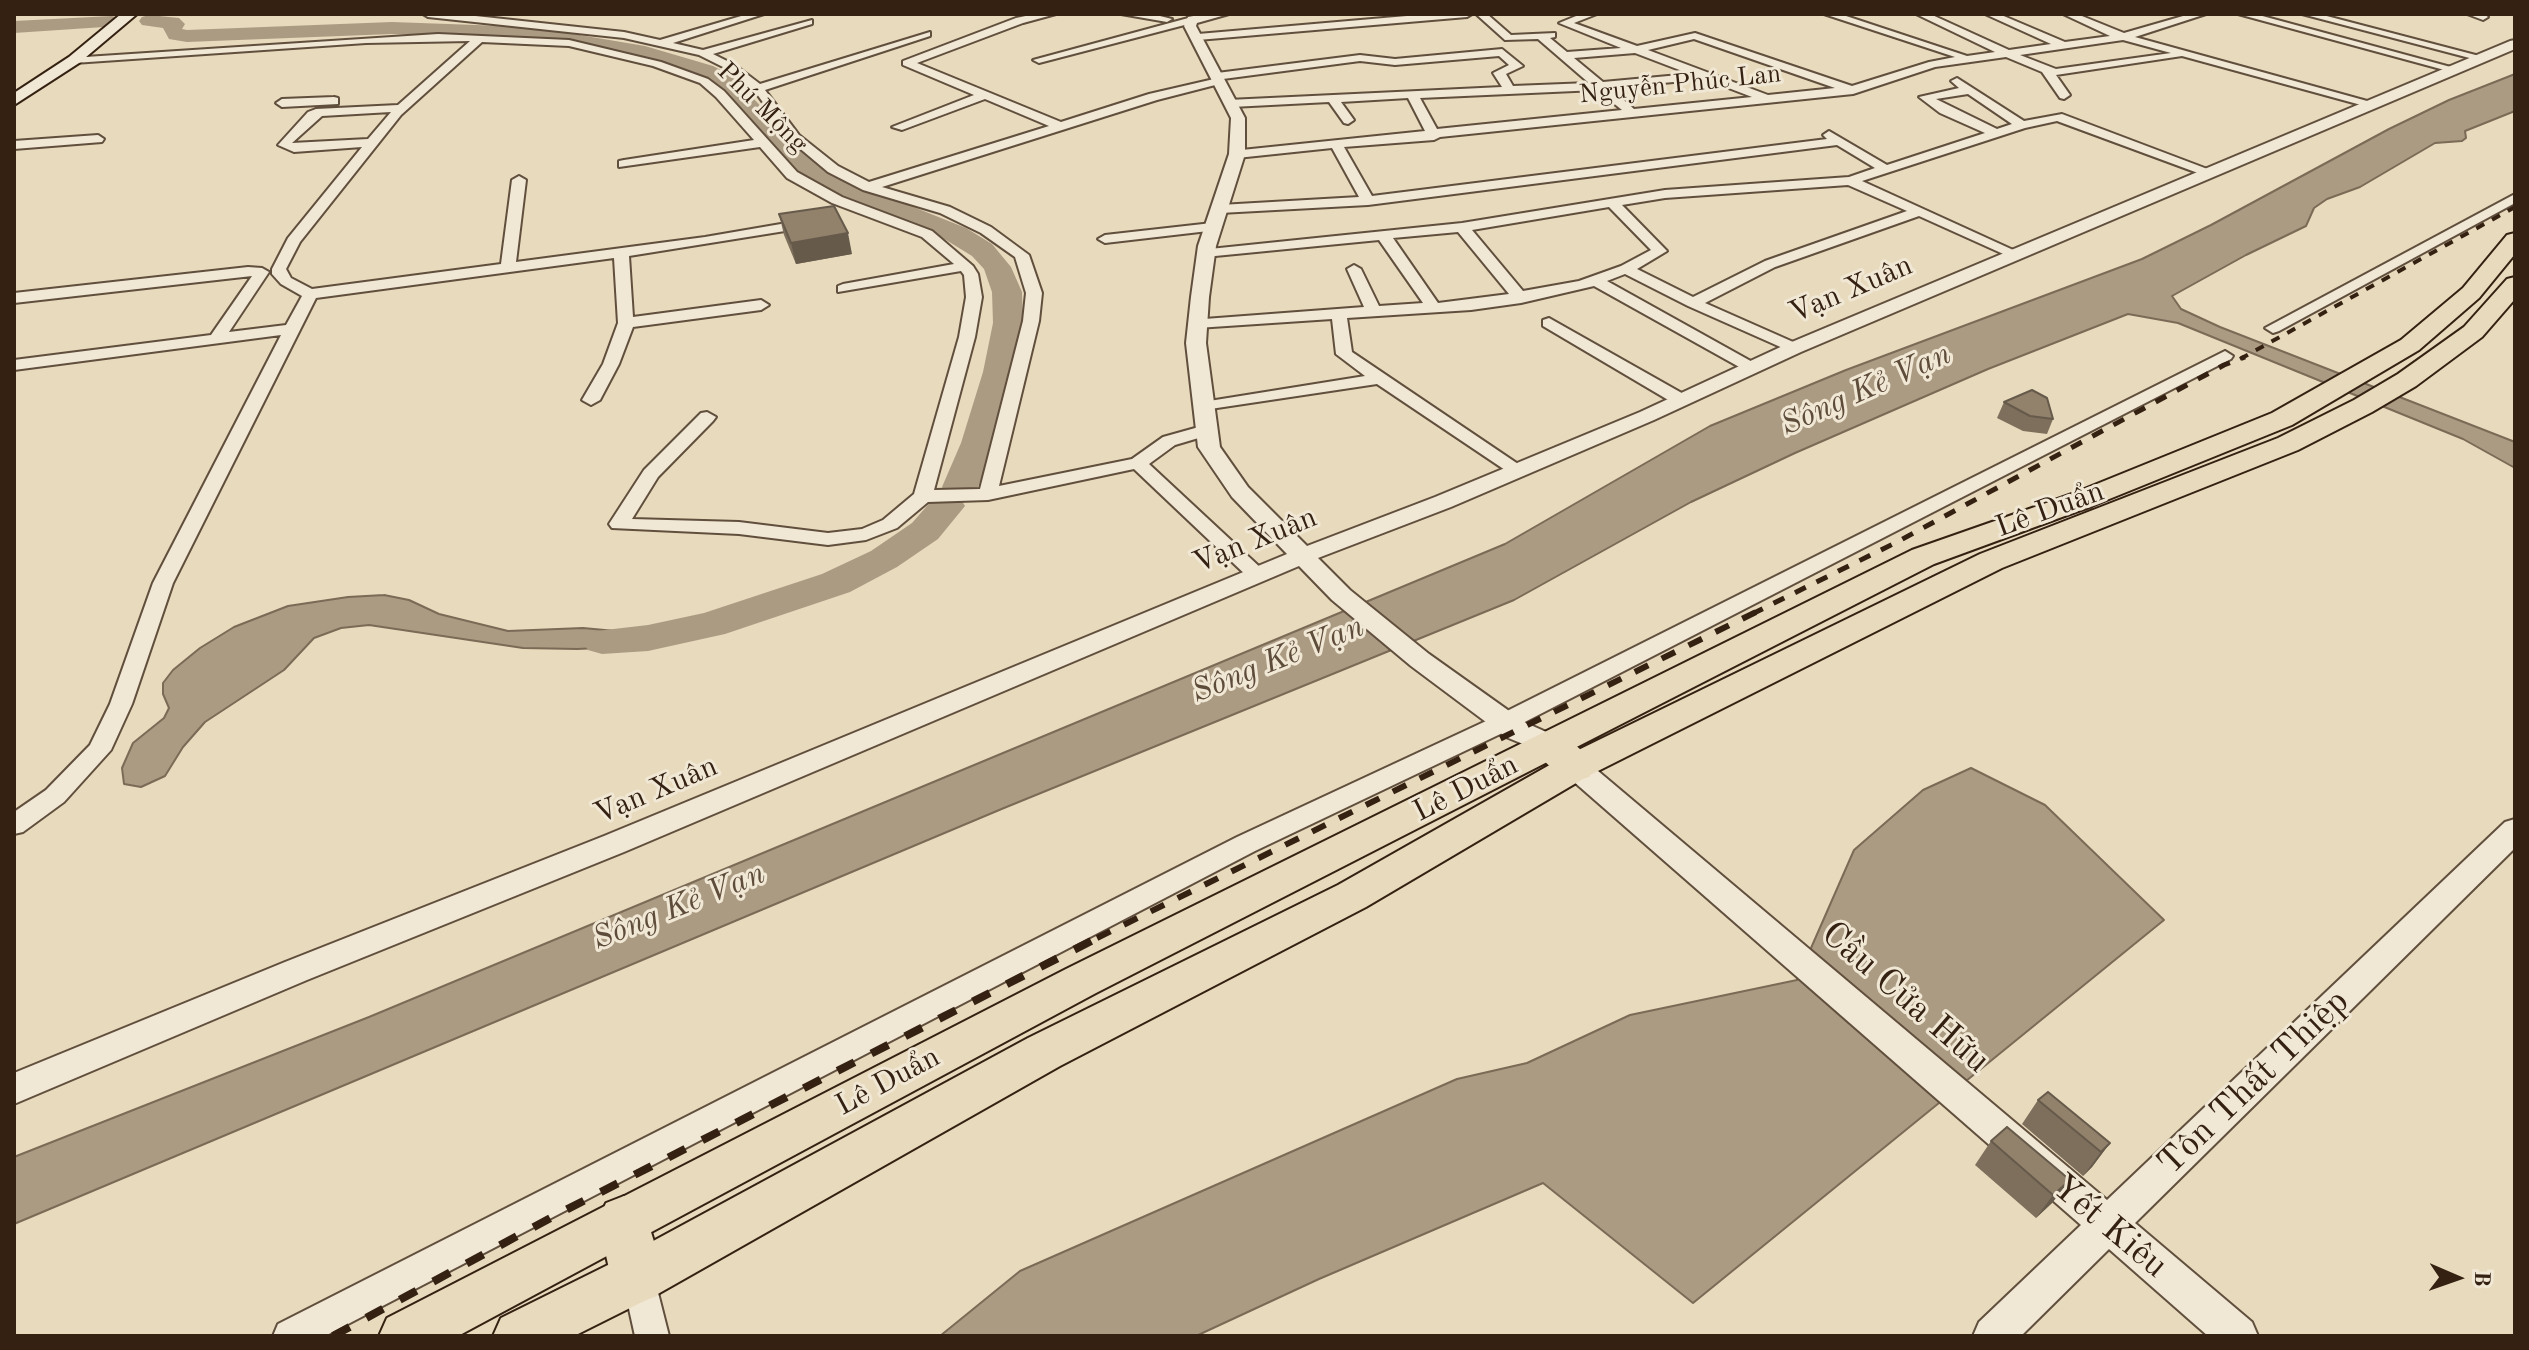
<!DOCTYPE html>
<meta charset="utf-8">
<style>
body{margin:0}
#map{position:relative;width:2529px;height:1350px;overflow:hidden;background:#e8dabd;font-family:"Old Standard TT",serif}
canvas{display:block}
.frame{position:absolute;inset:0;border:16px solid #342112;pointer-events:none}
.north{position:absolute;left:2417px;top:1238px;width:80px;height:80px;-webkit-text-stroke:6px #f0e7d4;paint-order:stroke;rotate:92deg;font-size:22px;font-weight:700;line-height:32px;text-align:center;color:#342112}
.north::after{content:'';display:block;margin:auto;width:28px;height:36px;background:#342112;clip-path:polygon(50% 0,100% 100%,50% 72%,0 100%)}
</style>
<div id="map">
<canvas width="2529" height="1350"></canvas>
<div class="frame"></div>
<div class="north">B</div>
</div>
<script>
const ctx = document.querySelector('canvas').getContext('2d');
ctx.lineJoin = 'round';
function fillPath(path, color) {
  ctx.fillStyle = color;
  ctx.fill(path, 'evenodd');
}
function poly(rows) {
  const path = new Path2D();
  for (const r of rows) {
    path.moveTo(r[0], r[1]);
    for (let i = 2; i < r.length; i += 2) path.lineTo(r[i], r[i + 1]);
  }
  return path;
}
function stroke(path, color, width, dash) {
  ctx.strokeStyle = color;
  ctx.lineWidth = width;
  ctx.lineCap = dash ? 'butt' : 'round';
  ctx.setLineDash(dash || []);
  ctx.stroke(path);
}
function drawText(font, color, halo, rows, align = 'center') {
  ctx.font = font + ' "Old Standard TT",serif';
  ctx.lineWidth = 6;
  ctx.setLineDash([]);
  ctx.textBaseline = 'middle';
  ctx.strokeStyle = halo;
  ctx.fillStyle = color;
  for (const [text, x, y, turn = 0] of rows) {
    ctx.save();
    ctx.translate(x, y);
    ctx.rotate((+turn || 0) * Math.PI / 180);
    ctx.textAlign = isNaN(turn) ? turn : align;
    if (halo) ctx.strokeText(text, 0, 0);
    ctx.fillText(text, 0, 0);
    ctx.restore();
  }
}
const water = poly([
 [2515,74,2515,111,2465,131,2466,138,2462,141,2435,143,2360,187,2327,199,2314,208,2306,226,2246,255,2172,296,2181,309,2220,327,2515,442,2515,468,2463,439,2178,323,2128,314,1988,369,1795,453,1691,502,1514,600,1004,808,14,1224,14,1157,369,1017,1505,544,1710,426,1846,370,2142,259,2211,225,2389,129,2449,100,2515,74],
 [384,595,409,600,439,614,508,631,583,628,659,635,623,647,577,649,523,648,369,625,341,628,314,638,284,670,205,722,183,747,165,776,141,787,124,784,122,768,133,743,164,718,169,708,163,694,163,683,173,670,200,648,234,627,288,606,348,597,384,595],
 [1971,768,2045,805,2164,920,1693,1303,1543,1183,1319,1279,1196,1336,940,1336,1020,1271,1457,1079,1527,1063,1630,1015,1797,980,1854,850,1923,790,1971,768]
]);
const river = poly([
 [149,15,179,18,185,24,182,29,187,30,392,22,532,27,645,46,713,66,732,76,809,157,851,182,966,228,992,244,1011,267,1022,292,1023,323,1015,372,995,443,978,487,973,495,960,498,947,495,942,487,961,443,983,372,993,323,992,292,984,269,972,256,946,240,833,192,791,167,716,86,697,76,640,57,532,39,392,34,187,42,169,39,163,28,142,25,139,21,142,17,149,15],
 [112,16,119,18,122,22,119,26,14,33,14,21,112,16],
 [947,495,960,498,965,506,938,539,897,567,850,592,725,634,648,651,602,654,588,650,582,641,588,632,648,625,704,613,822,574,871,551,912,523,934,498,947,495]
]);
const minor = poly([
 [423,14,457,14,624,32,660,40,748,14,764,14,673,43,703,50,812,20,812,24,713,54,735,65,760,84,930,32,930,36,765,90,799,135,838,166,869,182,1049,126,985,99,902,130,892,127,974,95,903,65,903,61,1016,18,1035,14,1056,14,1023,23,917,63,1061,122,1149,94,1214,79,1211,76,1217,73,1360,55,1395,59,1502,49,1523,66,1506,74,1513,86,1589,83,1538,39,1505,40,1476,14,1487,14,1511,35,1555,33,1555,37,1550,38,1567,52,1621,48,1559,23,1581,14,1597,14,1574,23,1637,46,1695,33,1852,86,1929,62,1955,57,1824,14,1840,14,1967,56,1995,52,1916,14,1930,14,2009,50,2051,44,1985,14,1999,14,2065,42,2110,36,2063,14,2077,14,2124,33,2190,14,2206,14,2135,37,2378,104,2372,108,2182,56,2056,75,2070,95,2064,99,2060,98,2042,72,2006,57,1935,67,1853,94,1440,137,1434,140,1344,147,1372,196,1827,139,1823,135,1829,131,1887,165,1985,133,1940,113,1919,97,1959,88,1951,81,1957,78,2024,121,2062,114,2218,173,2206,176,2057,121,2025,128,1862,181,2022,254,2015,258,2010,257,1919,216,1775,267,1705,303,1800,345,1800,351,1794,353,1688,306,1625,274,1607,281,1756,364,1758,368,1756,372,1750,373,1594,286,1521,303,1471,310,1347,318,1352,352,1521,466,1523,470,1514,476,1377,384,1197,411,1194,407,1203,402,1365,376,1336,354,1332,319,1197,328,1191,326,1191,320,1364,307,1347,269,1354,265,1361,269,1379,306,1423,303,1379,240,1205,257,1198,253,1200,250,1462,223,1665,190,1849,177,1875,168,1837,145,1368,205,1220,213,1213,209,1220,205,1359,197,1332,148,1237,158,1232,157,1232,151,1425,131,1408,98,1341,102,1354,120,1348,124,1344,123,1329,102,1232,107,1226,103,1228,100,1502,87,1493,73,1509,65,1499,56,1395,65,1360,61,1223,79,1223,83,1157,100,882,187,950,207,991,227,1029,255,1042,293,1039,321,999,486,1132,459,1163,437,1206,425,1212,426,1215,430,1212,434,1175,445,1149,464,1263,570,1266,574,1263,578,1256,580,1249,578,1134,469,988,500,928,502,897,528,866,540,828,545,739,534,612,528,609,524,644,470,701,413,707,412,716,417,713,421,658,477,632,519,739,522,828,533,862,529,883,520,914,494,959,337,966,297,964,275,961,271,838,292,838,286,843,284,954,264,922,237,832,203,787,178,760,147,619,167,619,161,624,160,754,140,716,97,700,83,653,66,569,46,482,42,401,115,300,242,286,269,291,278,312,289,501,264,512,180,519,176,526,180,516,262,705,237,810,219,817,223,810,227,629,256,633,317,761,300,769,305,761,310,633,327,619,364,600,400,591,405,582,400,603,364,618,323,614,258,316,298,173,583,132,704,111,750,64,802,23,832,14,834,14,812,46,790,90,745,110,704,153,583,281,335,14,370,14,360,211,335,252,276,14,303,14,293,248,267,262,268,269,272,229,332,286,325,302,296,281,284,272,274,272,269,288,238,362,147,294,152,278,145,308,112,316,109,398,105,470,41,366,43,74,63,70,62,70,58,438,34,569,40,661,62,708,79,724,91,797,172,842,197,932,231,973,266,978,274,982,297,975,337,934,490,980,489,1023,321,1026,293,1015,257,981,233,940,213,863,190,828,172,791,141,754,90,727,69,699,55,624,38,428,17,423,14],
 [1694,39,1835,88,1768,95,1648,50,1694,39],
 [2123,40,2171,53,2056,69,2020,55,2123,40],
 [1635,53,1690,74,1603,82,1574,58,1635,53],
 [1705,79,1752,97,1634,109,1610,88,1705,79],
 [1597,90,1622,110,1437,129,1420,98,1597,90],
 [1968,94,2012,124,1997,129,1936,99,1968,94],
 [391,112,368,139,292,143,322,116,391,112],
 [1848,185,1907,211,1765,261,1693,297,1637,269,1667,251,1622,205,1665,198,1848,185],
 [1609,207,1651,250,1621,266,1579,281,1523,291,1472,230,1609,207],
 [1458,232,1509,294,1438,303,1393,238,1458,232],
 [1121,14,1152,14,1172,19,1167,22,1121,14],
 [1430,14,1472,14,1467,17,1198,40,1193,37,1198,34,1430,14],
 [2238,14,2255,14,2458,69,2448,71,2238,14],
 [2302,14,2319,14,2487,58,2481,61,2302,14],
 [2467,14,2484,14,2488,17,2483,20,2467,14],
 [1192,17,1196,18,1196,22,1039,63,1033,60,1192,17],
 [334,97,338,98,338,104,282,107,276,103,282,99,334,97],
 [98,135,104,139,102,142,14,149,14,141,98,135],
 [2515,194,2515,203,2279,331,2273,333,2265,328,2515,194],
 [1212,223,1219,227,1217,230,1105,243,1098,239,1105,235,1212,223],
 [1549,318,1687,396,1690,400,1681,405,1675,404,1543,326,1543,320,1549,318],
 [2225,351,2233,356,2231,359,1515,727,1255,851,325,1336,273,1336,278,1324,1237,837,1499,715,2225,351],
 [638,1261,650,1266,654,1277,669,1336,635,1336,622,1277,626,1266,638,1261]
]);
const tertiary = poly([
 [1204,14,1229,14,1197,23,1196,26,1245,118,1245,154,1216,246,1209,297,1206,343,1220,447,1248,487,1307,546,1435,497,1640,412,1787,344,2510,41,2515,40,2515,49,1801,352,1654,420,1451,507,1318,558,1350,590,1429,654,1526,723,1562,739,1566,746,1562,753,1552,756,1506,737,1411,666,1332,600,1299,566,624,852,307,980,14,1104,14,1073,285,962,604,836,1287,554,1232,497,1198,447,1186,343,1191,297,1198,246,1229,154,1231,118,1184,26,1188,17,1204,14],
 [1575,757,1585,760,2107,1200,2505,822,2515,819,2515,848,2135,1223,2252,1322,2258,1336,2208,1336,2109,1249,2021,1336,1973,1336,1979,1322,2081,1225,1565,774,1561,767,1565,760,1575,757]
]);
const secondary = poly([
 [121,14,137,14,79,63,14,105,14,93,69,57,121,14]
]);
const primary = poly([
 [2515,233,2515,254,2479,298,2419,350,2292,425,2092,506,1934,564,1096,993,458,1336,379,1336,387,1318,1066,969,1912,550,2072,494,2272,413,2401,340,2463,288,2507,235,2515,233],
 [2515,277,2515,299,2482,337,2416,386,2372,412,2298,450,2002,568,1588,776,1366,907,1060,1066,656,1295,574,1336,493,1336,501,1318,620,1259,1028,1038,1338,885,1562,758,1980,554,2278,438,2354,400,2398,374,2464,327,2507,279,2515,277]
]);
const trunk = poly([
 [1552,733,1565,736,1589,757,1594,767,1589,777,1575,781,1561,777,1539,756,1533,746,1539,736,1552,733],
 [624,1196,642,1203,665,1277,657,1296,638,1303,619,1296,611,1277,598,1221,606,1203,624,1196]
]);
const railFar3 = poly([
 [2240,359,2515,207]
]);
const railFar2 = poly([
 [1752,614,1897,542,2224,365,2245,357]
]);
const railFar1 = poly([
 [1097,938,1756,612]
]);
const rail = poly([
 [333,1336,556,1215,1101,936]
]);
const wall = poly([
 [779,214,852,254,796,264,784,235],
 [2004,402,2053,419,2047,434,2023,431,1997,418],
 [2038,1100,2110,1143,2092,1167,2083,1176,2022,1124],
 [1991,1141,2070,1180,2052,1203,2036,1218,1975,1165]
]);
const shadedWall = poly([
 [848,233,852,254,796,264,791,243],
 [2110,1143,2092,1167,2083,1176,2101,1152],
 [2070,1180,2052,1203,2036,1218,2053,1195]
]);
const building = poly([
 [834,206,848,233,791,243,779,214,834,206],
 [2032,390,2047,398,2053,419,2030,416,2004,402,2032,390],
 [2048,1092,2110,1143,2101,1152,2038,1100,2048,1092],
 [2007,1127,2070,1180,2053,1195,1991,1141,2007,1127]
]);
const farStreetnames = [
 ["Nguyễn Phúc Lan",1680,85,-6],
 ["Phú Mộng",762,108,45]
];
const streetNames = [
 ["Vạn Xuân",1851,290,-23],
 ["Lê Duẩn",2050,510,-20],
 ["Vạn Xuân",1255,541,-22],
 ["Lê Duẩn",1466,789,-27],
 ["Vạn Xuân",656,791,-23],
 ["Lê Duẩn",888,1082,-28]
];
const waterNames = [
 ["Sông Kẻ Vạn",1866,390,-24],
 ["Sông Kẻ Vạn",1278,660,-22],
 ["Sông Kẻ Vạn",679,907,-22]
];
const nearStreetnames = [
 ["Cầu Cửa Hữu",1905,998,41],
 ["Tôn Thất Thiệp",2254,1083,-44],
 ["Yết Kiêu",2109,1227,40]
];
fillPath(water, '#ab9b83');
stroke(water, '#7b6a56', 2);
fillPath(river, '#ab9b83');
stroke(minor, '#614f3d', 4);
stroke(tertiary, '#614f3d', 4);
stroke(secondary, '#342112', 4);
stroke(primary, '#342112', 4);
stroke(trunk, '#342112', 4);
fillPath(minor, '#f0e7d4');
fillPath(tertiary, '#f0e7d4');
fillPath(secondary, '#f0e7d4');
fillPath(primary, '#e8dabd');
fillPath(trunk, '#e8dabd');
stroke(railFar3, '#342112', 4, [9, 9]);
stroke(railFar2, '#342112', 5, [12, 12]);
stroke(railFar1, '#342112', 6, [15, 15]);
stroke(rail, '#342112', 8, [19, 19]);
fillPath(wall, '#7e6f5c');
fillPath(shadedWall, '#665a4b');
fillPath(building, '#92816b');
stroke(building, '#665a4b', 2);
drawText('26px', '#342112', '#f0e7d4', farStreetnames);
drawText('30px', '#342112', '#f0e7d4', streetNames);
drawText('italic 32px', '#5e4c3a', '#f0e7d4', waterNames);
drawText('36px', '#342112', '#f0e7d4', nearStreetnames);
</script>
